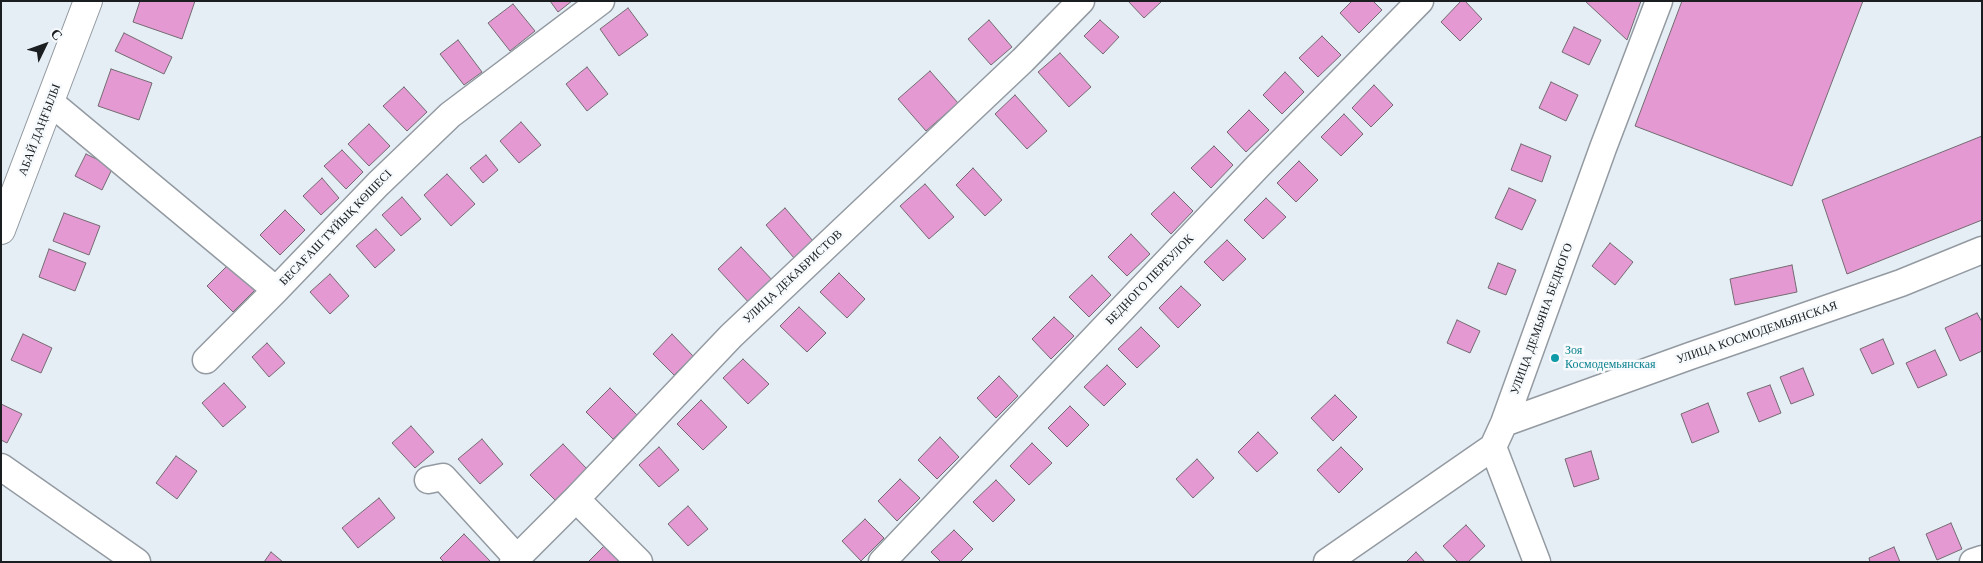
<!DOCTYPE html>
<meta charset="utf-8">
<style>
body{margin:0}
#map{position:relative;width:1983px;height:563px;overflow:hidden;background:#e6eef5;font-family:"Times New Roman",serif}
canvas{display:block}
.frame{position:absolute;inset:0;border:2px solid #1b1e20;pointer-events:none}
.north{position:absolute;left:20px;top:20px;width:50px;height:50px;-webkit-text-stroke:4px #f7fafd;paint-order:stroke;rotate:48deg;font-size:14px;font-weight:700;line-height:20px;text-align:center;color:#1b1e20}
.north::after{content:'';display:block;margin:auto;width:18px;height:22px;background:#1b1e20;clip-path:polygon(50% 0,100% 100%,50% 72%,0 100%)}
</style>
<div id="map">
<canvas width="1983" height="563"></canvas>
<div class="frame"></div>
<div class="north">С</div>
</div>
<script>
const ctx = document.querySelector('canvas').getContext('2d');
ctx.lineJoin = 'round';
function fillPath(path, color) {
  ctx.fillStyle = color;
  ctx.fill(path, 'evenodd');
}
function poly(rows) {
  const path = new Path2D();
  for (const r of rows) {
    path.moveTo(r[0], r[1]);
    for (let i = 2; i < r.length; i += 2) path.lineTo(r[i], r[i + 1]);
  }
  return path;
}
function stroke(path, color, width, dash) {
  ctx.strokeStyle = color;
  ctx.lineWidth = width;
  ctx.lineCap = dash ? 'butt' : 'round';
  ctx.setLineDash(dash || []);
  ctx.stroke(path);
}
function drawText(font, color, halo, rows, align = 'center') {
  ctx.font = font + ' "Times New Roman",serif';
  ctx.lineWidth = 5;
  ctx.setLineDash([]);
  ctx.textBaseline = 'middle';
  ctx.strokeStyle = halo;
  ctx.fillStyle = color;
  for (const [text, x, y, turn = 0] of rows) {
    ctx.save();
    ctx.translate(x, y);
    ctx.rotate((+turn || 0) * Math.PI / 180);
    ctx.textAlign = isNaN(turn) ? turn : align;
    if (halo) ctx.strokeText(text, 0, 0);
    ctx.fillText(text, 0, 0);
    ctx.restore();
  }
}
const building = poly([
 [140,1,195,1,182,39,133,22,140,1],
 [550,1,572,1,558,12,550,1],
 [1128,1,1160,1,1161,2,1144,18,1128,1],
 [1352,1,1373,1,1382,10,1359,33,1340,13,1352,1],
 [1461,1,1465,1,1482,19,1460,41,1441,22,1461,1],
 [1585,1,1641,1,1627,40,1585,1],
 [1682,1,1863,1,1792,186,1635,126,1682,1],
 [513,4,535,31,510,51,488,23,513,4],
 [628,8,648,35,619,56,600,29,628,8],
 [989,20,1012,47,991,65,968,39,989,20],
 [1100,20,1119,37,1103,54,1084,36,1100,20],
 [1574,27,1601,40,1589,65,1562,52,1574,27],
 [124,33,172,57,164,74,115,51,124,33],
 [1322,36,1341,55,1318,77,1299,58,1322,36],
 [458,40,482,72,464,85,440,54,458,40],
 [1060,53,1091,87,1069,107,1038,72,1060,53],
 [587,67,608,94,587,111,566,84,587,67],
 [111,69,152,83,139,120,98,106,111,69],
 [930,71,958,103,926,131,898,99,930,71],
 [1285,72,1304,92,1282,114,1263,95,1285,72],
 [1551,82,1578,95,1566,121,1539,108,1551,82],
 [1374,85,1393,105,1371,127,1352,108,1374,85],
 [404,87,427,112,407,131,383,106,404,87],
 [1015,95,1047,131,1027,149,995,114,1015,95],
 [1249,110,1269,130,1246,152,1227,132,1249,110],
 [1344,114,1363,134,1341,156,1321,137,1344,114],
 [521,122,541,145,519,163,500,141,521,122],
 [369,124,390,146,369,166,348,144,369,124],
 [1982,136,1982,220,1847,274,1822,200,1982,136],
 [1521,144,1551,156,1542,182,1511,170,1521,144],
 [1214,146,1233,165,1211,188,1191,168,1214,146],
 [342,150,363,172,346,189,324,166,342,150],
 [86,154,113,167,102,190,75,176,86,154],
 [486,155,498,170,483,183,470,168,486,155],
 [1299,161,1318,180,1296,202,1277,183,1299,161],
 [973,168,1002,200,985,216,956,185,973,168],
 [447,174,475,204,451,226,424,195,447,174],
 [322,178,339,198,321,215,303,196,322,178],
 [925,184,954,217,929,239,900,206,925,184],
 [1509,188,1536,200,1522,230,1495,218,1509,188],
 [1174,192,1193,211,1171,234,1151,214,1174,192],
 [402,197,421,219,401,236,382,215,402,197],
 [1266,198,1286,217,1263,239,1244,220,1266,198],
 [785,208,813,241,794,258,766,225,785,208],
 [285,210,305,230,280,255,260,235,285,210],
 [64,213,100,226,89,255,53,241,64,213],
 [376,229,395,250,375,268,356,246,376,229],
 [1131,234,1150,254,1127,276,1108,257,1131,234],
 [1227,240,1246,259,1223,281,1204,262,1227,240],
 [1610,243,1633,262,1615,285,1592,266,1610,243],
 [741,247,775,283,751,305,718,269,741,247],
 [49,249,86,263,75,291,39,277,49,249],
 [1498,263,1516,270,1506,295,1488,288,1498,263],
 [229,264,255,290,233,312,207,286,229,264],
 [1792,265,1797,292,1735,305,1730,279,1792,265],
 [839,273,865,299,847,318,820,292,839,273],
 [330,274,349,296,330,314,310,292,330,274],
 [1092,275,1111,295,1089,317,1069,297,1092,275],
 [1181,286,1201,305,1178,328,1159,308,1181,286],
 [799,307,826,333,807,352,780,326,799,307],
 [1977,313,1982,322,1982,351,1960,361,1945,328,1977,313],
 [1054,317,1074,336,1051,359,1032,339,1054,317],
 [1457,320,1480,331,1470,353,1447,343,1457,320],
 [1141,327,1160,346,1137,368,1118,349,1141,327],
 [23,334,52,348,41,373,11,360,23,334],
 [672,334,693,356,674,375,653,354,672,334],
 [1883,339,1894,364,1872,374,1860,349,1883,339],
 [267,343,285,363,269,377,252,357,267,343],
 [1935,350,1947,375,1918,388,1906,363,1935,350],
 [743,359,769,384,748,404,723,378,743,359],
 [1107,365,1126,384,1104,406,1084,387,1107,365],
 [1803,368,1814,395,1791,404,1780,377,1803,368],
 [999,376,1018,396,996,418,977,398,999,376],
 [224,383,246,407,223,427,202,403,224,383],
 [1770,385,1781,413,1759,422,1747,393,1770,385],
 [610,388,637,415,613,439,586,412,610,388],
 [1335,395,1357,417,1333,441,1311,418,1335,395],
 [701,400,727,427,703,450,677,424,701,400],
 [1708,403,1719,432,1692,443,1681,414,1708,403],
 [1,404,22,414,7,443,1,440,1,404],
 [1070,406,1089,425,1067,447,1048,428,1070,406],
 [411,426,434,452,415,468,392,443,411,426],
 [1258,432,1278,453,1257,472,1238,452,1258,432],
 [940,437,959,457,937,479,918,460,940,437],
 [482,439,503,464,480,484,458,459,482,439],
 [1032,443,1052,463,1029,485,1010,466,1032,443],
 [563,444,587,469,555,500,530,475,563,444],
 [659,447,679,470,659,487,639,465,659,447],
 [1341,447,1363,469,1339,493,1317,470,1341,447],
 [1591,451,1599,479,1574,487,1565,459,1591,451],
 [176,456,197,471,177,499,156,483,176,456],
 [1197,459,1214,478,1193,498,1176,479,1197,459],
 [900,479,920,498,897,521,878,501,900,479],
 [996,480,1015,500,993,522,973,502,996,480],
 [379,498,395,518,358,548,342,528,379,498],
 [688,506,708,529,688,546,668,524,688,506],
 [865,519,884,538,861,561,842,541,865,519],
 [1951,523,1962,549,1937,560,1926,534,1951,523],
 [1466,525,1485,546,1468,562,1458,562,1443,546,1466,525],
 [954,530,973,549,960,562,941,562,931,552,954,530],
 [464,534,491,562,444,562,440,558,464,534],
 [605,545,621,562,588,562,605,545],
 [1894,547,1900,562,1870,562,1869,558,1894,547],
 [271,552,283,562,264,562,271,552],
 [1416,552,1425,562,1406,562,1416,552]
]);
const minor = poly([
 [50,102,276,290,378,184,450,115,601,1],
 [206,360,276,290],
 [1504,423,1690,356,1901,283,1982,250],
 [1493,447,1537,562],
 [1,467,137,562],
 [428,480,443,477,517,558],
 [576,499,639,562],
 [513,562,576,499,731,336,1023,60,1081,1],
 [882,562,1258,166,1420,1],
 [1327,562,1493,447,1504,423,1603,148,1659,1],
 [1973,562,1982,559]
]);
const tertiary = poly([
 [1,230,88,1]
]);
const markers = [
 [1555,358,5,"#0f9aa8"]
];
const streetNames = [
 ["АБАЙ ДАҢҒЫЛЫ",40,130,-69],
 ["БЕСАҒАШ ТҰЙЫҚ КӨШЕСІ",336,228,-46],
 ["УЛИЦА ДЕКАБРИСТОВ",793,277,-43],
 ["БЕДНОГО ПЕРЕУЛОК",1150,280,-46],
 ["УЛИЦА ДЕМЬЯНА БЕДНОГО",1542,319,-70],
 ["УЛИЦА КОСМОДЕМЬЯНСКАЯ",1757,333,-19]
];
const cultureNames = [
 ["Зоя",1565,351],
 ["Космодемьянская",1565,365]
];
fillPath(building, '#e499d2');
stroke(building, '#736b71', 1);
stroke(minor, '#939aa1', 29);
stroke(tertiary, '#939aa1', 30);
stroke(minor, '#fff', 26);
stroke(tertiary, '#fff', 28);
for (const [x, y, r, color] of markers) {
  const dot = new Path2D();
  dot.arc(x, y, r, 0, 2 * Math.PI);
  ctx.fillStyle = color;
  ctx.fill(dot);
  stroke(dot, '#f7fafd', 2);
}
drawText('12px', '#1b1e20', '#f7fafd', streetNames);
drawText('12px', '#0d838f', '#f7fafd', cultureNames, 'left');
</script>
